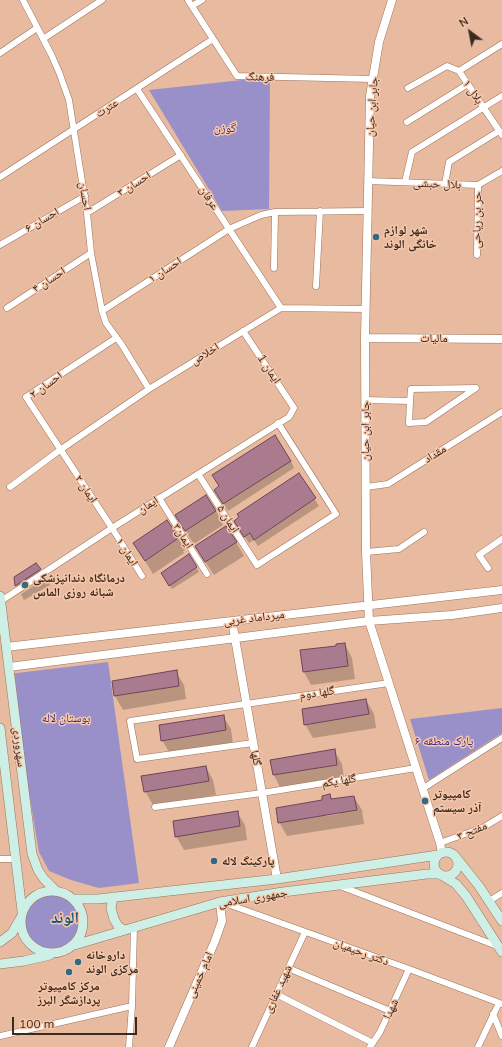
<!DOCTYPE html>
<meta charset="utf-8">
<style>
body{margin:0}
#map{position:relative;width:502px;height:1047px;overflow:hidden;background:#e8ba9f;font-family:Mulish,sans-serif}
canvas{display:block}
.north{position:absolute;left:450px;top:12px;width:40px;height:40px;-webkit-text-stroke:3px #f5c7ab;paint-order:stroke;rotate:328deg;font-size:11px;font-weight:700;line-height:16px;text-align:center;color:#3b2a1f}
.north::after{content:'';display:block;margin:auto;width:14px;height:18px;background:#3b2a1f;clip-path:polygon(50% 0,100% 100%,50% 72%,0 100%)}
.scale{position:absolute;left:12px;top:1017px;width:125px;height:18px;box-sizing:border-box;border:2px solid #3b2a1f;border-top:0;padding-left:5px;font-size:12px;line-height:14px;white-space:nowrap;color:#3b2a1f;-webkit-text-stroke:3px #f5c7ab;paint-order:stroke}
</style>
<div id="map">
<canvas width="502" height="1047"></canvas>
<div class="north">N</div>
<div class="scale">100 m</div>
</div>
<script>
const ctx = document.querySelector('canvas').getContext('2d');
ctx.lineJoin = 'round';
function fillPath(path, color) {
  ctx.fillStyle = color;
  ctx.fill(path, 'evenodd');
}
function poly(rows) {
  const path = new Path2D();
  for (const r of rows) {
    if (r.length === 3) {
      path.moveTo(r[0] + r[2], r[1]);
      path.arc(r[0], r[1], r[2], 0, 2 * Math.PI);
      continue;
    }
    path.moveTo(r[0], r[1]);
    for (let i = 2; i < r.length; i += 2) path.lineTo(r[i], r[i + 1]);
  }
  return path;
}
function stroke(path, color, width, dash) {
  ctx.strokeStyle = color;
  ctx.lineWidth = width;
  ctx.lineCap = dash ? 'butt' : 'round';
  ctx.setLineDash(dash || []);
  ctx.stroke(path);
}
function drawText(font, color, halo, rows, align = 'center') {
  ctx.font = font + ' Mulish,"Noto Naskh Arabic",sans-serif';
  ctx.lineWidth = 3;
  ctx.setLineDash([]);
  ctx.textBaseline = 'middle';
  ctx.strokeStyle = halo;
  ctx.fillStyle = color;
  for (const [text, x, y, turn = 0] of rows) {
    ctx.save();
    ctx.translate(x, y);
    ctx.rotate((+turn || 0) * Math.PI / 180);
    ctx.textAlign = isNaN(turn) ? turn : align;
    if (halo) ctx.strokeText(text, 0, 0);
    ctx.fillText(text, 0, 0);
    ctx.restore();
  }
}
const green = poly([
 [270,77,269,209,222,211,149,90],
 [108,662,139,883,99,888,71,880,49,871,39,852,9,674],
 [502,708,502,733,429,780,410,719],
 [52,922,31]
]);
const shadow = poly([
 [291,461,294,468,228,511,219,497],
 [299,474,319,506,258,546,254,540,249,543,239,528],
 [216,511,223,525,194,544,184,529],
 [177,536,185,550,183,551,184,553,153,574,142,556],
 [236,542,244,556,214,575,204,560],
 [189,555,199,572,172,589,162,573],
 [36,564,44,577,20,593,16,586,15,578],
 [46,578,50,585,24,600,21,594],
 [345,644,352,658,355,679,311,685,304,672,337,647],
 [176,672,184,685,186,699,123,710,115,696,113,682],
 [366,700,374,714,376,728,313,738,305,724],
 [223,716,231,729,233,744,170,754,162,740],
 [334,750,342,764,344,778,281,789,274,775,271,761],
 [206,767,213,780,216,795,153,805,145,791],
 [330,795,332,800,354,797,362,810,364,824,287,836,279,822,323,801],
 [340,812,340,814,326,816,325,814],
 [237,812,245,825,247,840,184,850,176,836]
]);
const building = poly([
 [275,435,291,461,223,504,214,490,219,486,212,475,275,435],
 [299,473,316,498,254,540,250,533,244,537,234,521,239,517,237,514,299,473],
 [206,495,216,511,185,531,175,515,206,495],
 [167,520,178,536,176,537,177,539,145,561,133,543,167,520],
 [226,526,237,542,205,562,195,546,226,526],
 [189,554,197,567,169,586,161,573,189,554],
 [36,563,41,569,15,586,14,577,36,563],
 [345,643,348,666,303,672,300,650,336,646,336,644,345,643],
 [177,670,179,686,114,696,112,681,177,670],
 [366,699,369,714,304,725,302,709,366,699],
 [224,715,226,730,161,741,159,725,224,715],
 [335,749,337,765,273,775,270,760,335,749],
 [206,766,209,781,144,792,141,776,206,766],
 [330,794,331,799,354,796,357,810,278,823,276,808,322,800,322,796,330,794],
 [238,811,240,826,175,837,173,821,238,811]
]);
const minor = poly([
 [23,0,51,54,59,72,69,100,87,213,91,253,102,311,106,323,122,345,149,389],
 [188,0,237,76,373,79],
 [192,6,202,0],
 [43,39,102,0],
 [502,44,459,71,502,135],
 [0,53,37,28],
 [408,88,447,66,459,71],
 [137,89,281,308],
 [407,122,468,84],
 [0,177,213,39],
 [368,181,478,185,502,171],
 [405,182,412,152,502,96],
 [445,184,449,162,499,131],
 [87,213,181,155],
 [0,245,85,196],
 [477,255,478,185],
 [274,268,275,212],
 [316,286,320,211],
 [7,308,91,253],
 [102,311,229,229,261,215,275,212,368,211],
 [116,338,26,397,112,528,142,576],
 [365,400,410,401,411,389,476,388,426,422,409,423,410,401],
 [198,474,257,565,336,514,278,423],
 [10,487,60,450,149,389,281,308,366,309],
 [366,487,388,484,502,412],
 [159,498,207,574],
 [366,552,399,549,424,532],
 [488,568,479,555,502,539],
 [1,601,112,528,289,417,294,408,243,331],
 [253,743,137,759,130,721,389,683],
 [422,789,502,738],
 [155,807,262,793,416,768],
 [440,843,484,827,502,816],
 [0,859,16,859],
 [340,886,497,946],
 [489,901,502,893],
 [222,902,409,969,502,1004],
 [288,968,390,1011],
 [276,994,373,1043],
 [493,1014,502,1036],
 [0,1036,132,1006],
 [129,1047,132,1006,134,927],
 [252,1047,305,932],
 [370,1047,380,1032,409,969],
 [478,1047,499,1003]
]);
const tertiary = poly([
 [392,0,379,42,370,96,365,338,366,552,369,621,440,843,442,853],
 [365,338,502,339],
 [232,621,277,879],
 [6,647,502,590],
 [9,667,369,621,452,615,502,608],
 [169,1047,215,941,222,921,220,902]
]);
const secondary = poly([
 [0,596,32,854,38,870,44,879,55,890],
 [0,728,22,911],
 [446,864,12],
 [455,856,479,886,502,921],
 [443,876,456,884,466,896,502,952],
 [52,922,31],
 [113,897,111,908,114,919,118,926,124,930],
 [74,899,98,899,277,879,438,855],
 [0,942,12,933,20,919],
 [71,946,220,902,283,892,427,874,440,874],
 [0,964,24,961,50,955]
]);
const markers = [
 [376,237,4,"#326983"],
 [25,585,4,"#326983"],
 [425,801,4,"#326983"],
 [214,861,4,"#326983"],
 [78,962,4,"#326983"],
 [69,972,4,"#326983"]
];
const streetNames = [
 ["فرهنگ",260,77,1],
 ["بلال ۱",473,92,56],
 ["جابر ابن حیان",372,107,-86],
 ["عترت",107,108,-33],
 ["احسان ۳",134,184,-32],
 ["بلال حبشی",437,184,2],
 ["احسان",85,196,81],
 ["عرفان",209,198,57],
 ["احسان ۶",42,220,-30],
 ["حر بن ریاحی",477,220,-89],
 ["احسان ۱",165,270,-33],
 ["احسان ۴",49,280,-33],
 ["مالیات",434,338],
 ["اخلاص",205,354,-32],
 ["ایمان 1",269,369,56],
 ["احسان ۲",46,385,-36],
 ["جابر ابن حیان",365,431,-90],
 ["مقداد",435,454,-32],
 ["ایمان ۲",86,489,56],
 ["ایمان",148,505,-32],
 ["ایمان ۵",228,519,57],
 ["ایمان۳",183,536,57],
 ["ایمان ۱",127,552,58],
 ["میرداماد غربی",254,618,-7],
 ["گلها دوم",317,693,-8],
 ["سهروردی",19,747,83],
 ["گلها",256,758,80],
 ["گلها یکم",339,781,-9],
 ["مفتح ۳",472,831,-22],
 ["جمهوری اسلامی",253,898,-9],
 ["دکتر رحیمیان",361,952,20],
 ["امام خمینی",200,975,-66],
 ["شهید غفاری",278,989,-65],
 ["شهدا",391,1009,-65]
];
const parkNames = [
 ["گوزن",225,128],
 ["بوستان لاله",66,718],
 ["پارک منطقه ۶",444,741]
];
const poiNames = [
 ["شهر لوازم",384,230],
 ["خانگی الوند",384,244],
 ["درمانگاه دندان‍‍پزشکی",33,578],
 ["شبانه روزی الماس",33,592],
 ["کامپیوتر",433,794],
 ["آذر سیستم",433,808],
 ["پارکینگ لاله",222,861],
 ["داروخانه",86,955],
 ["مرکزی الوند",86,969],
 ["مرکز کامپیوتر",69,986,"center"],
 ["پردازشگر البرز",69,1000,"center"]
];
const districtNames = [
 ["الوند",65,918]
];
fillPath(green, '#9a90c9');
fillPath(shadow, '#0003');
fillPath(building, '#aa7b8f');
stroke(building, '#6f4457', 1);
stroke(minor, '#9d735a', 7);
stroke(tertiary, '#9d735a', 9);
stroke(secondary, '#9d735a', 10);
stroke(minor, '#fff', 6);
stroke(tertiary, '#fff', 8);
stroke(secondary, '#cdefe6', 9);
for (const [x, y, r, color] of markers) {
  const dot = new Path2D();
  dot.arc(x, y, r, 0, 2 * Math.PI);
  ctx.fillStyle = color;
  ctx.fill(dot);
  stroke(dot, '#f5c7ab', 1.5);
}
drawText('12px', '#3b2a1f', '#f5c7ab', streetNames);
drawText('12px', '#41297a', '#f5c7ab', parkNames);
drawText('bold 12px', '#3b2a1f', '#f5c7ab', poiNames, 'left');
drawText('bold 16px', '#175a77', '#f5c7ab', districtNames);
</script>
